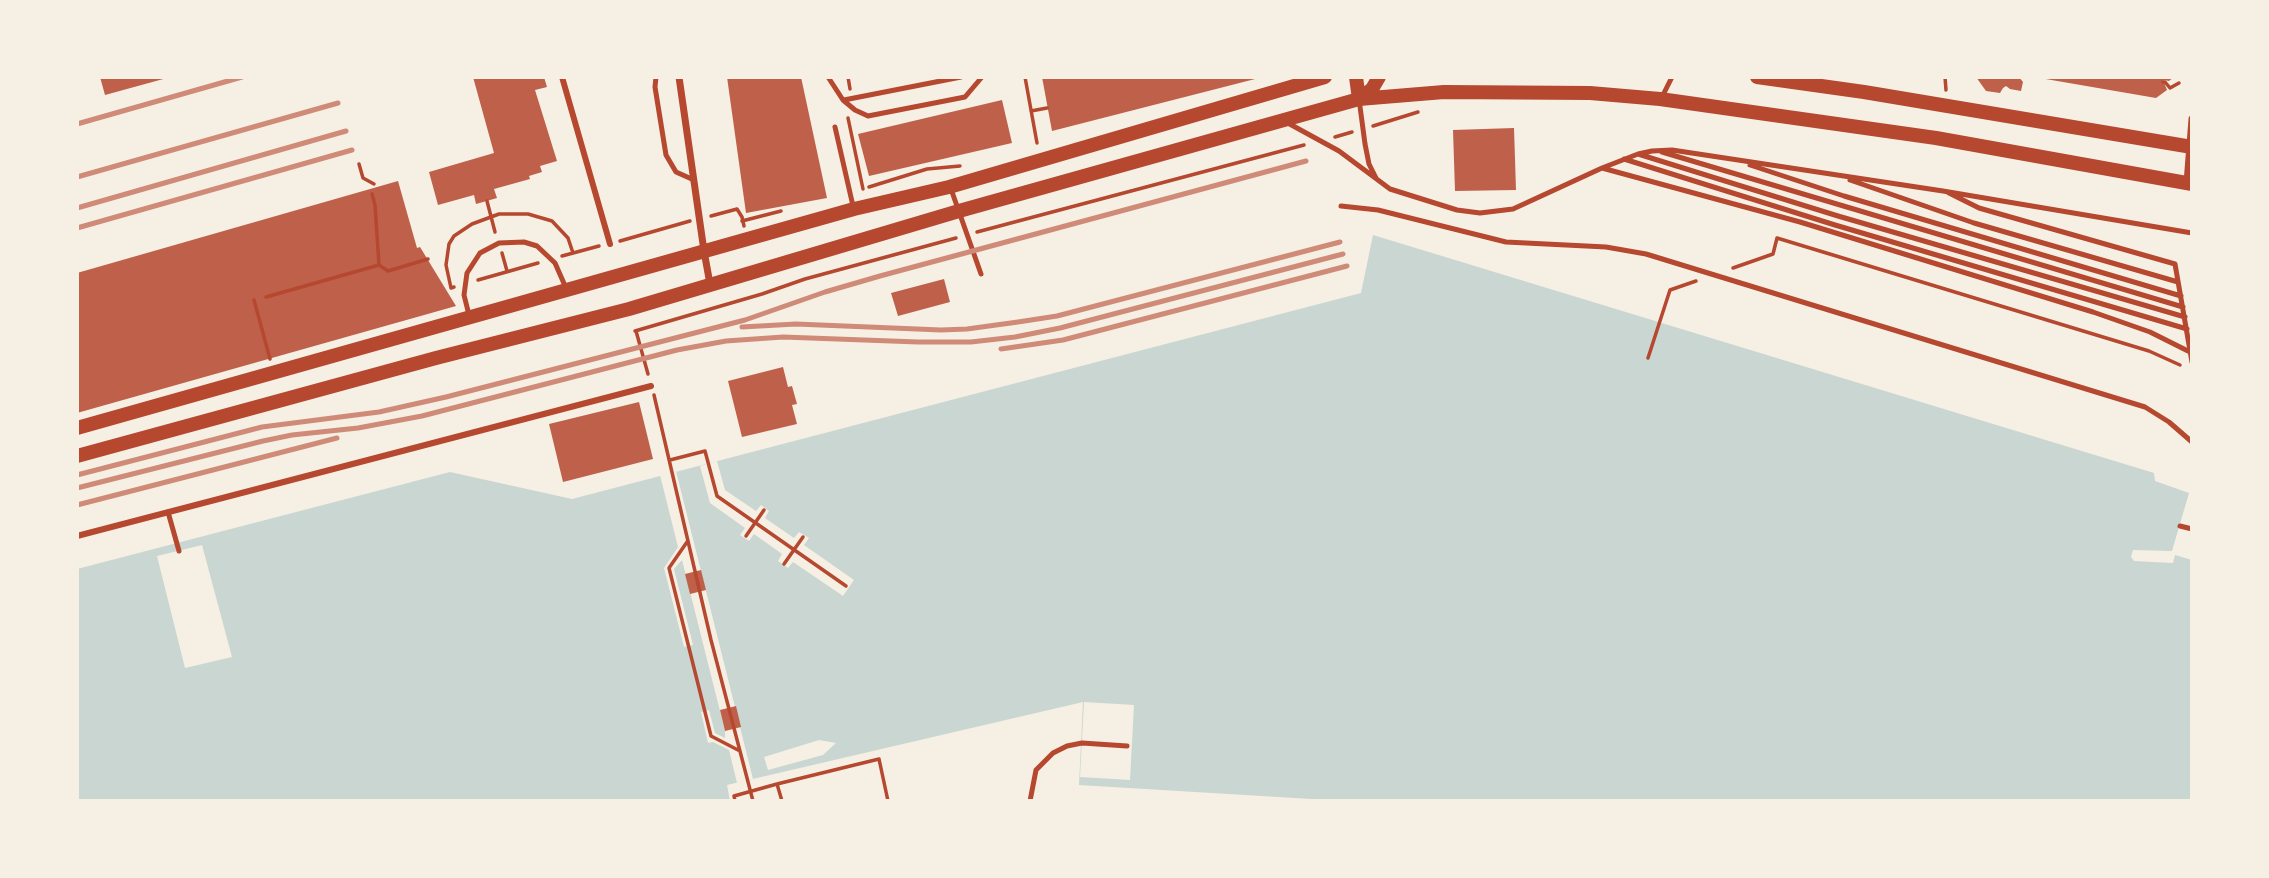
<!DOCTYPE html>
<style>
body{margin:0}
#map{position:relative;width:2269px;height:878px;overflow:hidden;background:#f6efe4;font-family:Barlow,sans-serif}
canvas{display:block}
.frame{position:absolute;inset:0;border:79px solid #f6efe4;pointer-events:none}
</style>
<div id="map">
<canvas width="2269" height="878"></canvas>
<div class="frame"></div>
</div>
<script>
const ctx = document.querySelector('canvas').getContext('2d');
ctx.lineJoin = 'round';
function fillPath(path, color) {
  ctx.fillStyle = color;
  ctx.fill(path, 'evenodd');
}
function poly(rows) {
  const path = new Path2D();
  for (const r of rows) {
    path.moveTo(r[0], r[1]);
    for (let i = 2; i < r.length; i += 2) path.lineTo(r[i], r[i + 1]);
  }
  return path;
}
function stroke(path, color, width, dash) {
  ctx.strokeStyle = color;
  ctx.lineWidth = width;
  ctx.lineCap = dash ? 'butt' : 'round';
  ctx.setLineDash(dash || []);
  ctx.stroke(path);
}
const water = poly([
 [1373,235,2154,473,2155,481,2189,493,2172,551,2133,550,2131,557,2134,561,2173,563,2175,555,2192,560,2192,801,1345,801,1079,785,1083,702,727,785,730,801,77,801,77,569,450,472,572,499,1361,293]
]);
const pier = poly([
 [717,461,725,490,756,511,761,505,769,511,765,518,794,538,799,532,809,538,804,545,854,580,843,596,793,562,788,568,778,561,782,554,754,534,749,541,740,535,745,528,710,503,700,466],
 [676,471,753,779,737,783,729,750,713,742,708,743,701,712,709,710,715,733,725,738,725,731,682,560,674,569,693,645,684,647,664,568,678,547,660,475],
 [202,545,232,657,185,668,157,556],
 [1084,702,1134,705,1130,780,1080,777],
 [819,740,836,743,823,755,768,770,764,757]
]);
const building = poly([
 [100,77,167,77,167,78,105,95],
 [473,77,544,77,547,87,535,90,557,161,540,166,542,172,529,176,530,179,494,189,497,198,476,204,474,195,438,205,429,172,494,153],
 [727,77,801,77,827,198,746,213],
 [1042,77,1259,77,1259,78,1052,131],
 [1976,77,2019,77,2023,82,2021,91,2010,89,2006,86,2003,88,2000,93,1986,91],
 [2034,77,2174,77,2169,81,2163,80,2167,90,2156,98],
 [1002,100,1012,143,869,176,858,134],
 [1514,128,1516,190,1455,191,1453,130],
 [398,181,417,248,420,247,456,306,77,413,77,273],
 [944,279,950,302,898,316,891,293],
 [783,367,788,387,792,386,797,404,792,405,797,424,742,437,728,381],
 [639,402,653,459,563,482,549,424],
 [701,570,706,590,690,594,685,574],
 [736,706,741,727,725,731,720,710]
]);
const path = poly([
 [848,77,850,89],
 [1025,77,1037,143],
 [1945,77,1946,90],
 [2163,82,2165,82,2170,88,2179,83],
 [1031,111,1047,108],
 [848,118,863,189],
 [1373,126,1418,112],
 [1335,137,1352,132],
 [359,164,363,178,374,184],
 [869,187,927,169,960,166],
 [487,201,495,232],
 [711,216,737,209,742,217,744,226],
 [742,221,781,211],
 [977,232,1304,145],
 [620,241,690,221],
 [502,253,507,271],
 [562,256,599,246],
 [379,265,388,271,428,259],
 [1733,268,1773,254,1777,238,2149,351,2180,365],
 [478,280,538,263],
 [454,287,451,288,446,265,449,244,454,236,472,224,499,214,528,214,552,221,568,238,573,253],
 [266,297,379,265,375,205,372,194],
 [254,300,270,359],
 [635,331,762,294,805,279,956,238],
 [636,331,648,374],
 [1648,358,1670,290,1696,281],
 [654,395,711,640,753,801],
 [670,460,705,451,717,496,846,586],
 [746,536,764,510],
 [687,542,669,568,711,736,738,750],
 [784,564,803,537],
 [735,801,734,796,777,784],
 [782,801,777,784,879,759,888,801]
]);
const service = poly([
 [656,77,655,87,666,155,676,172,694,180],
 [828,77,843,100,855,110,868,116,965,97,982,77],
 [1662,97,1672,77],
 [1359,99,1365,144,1369,164,1376,178],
 [844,100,961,77],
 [1286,122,1339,151,1390,189,1457,210,1480,213,1513,209,1602,168,1638,154,1652,151,1672,150,1943,191,2192,233],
 [835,127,853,206],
 [1662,152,2183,307],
 [1638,154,1838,216,2185,317],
 [1624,159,1835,225,2187,329],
 [1750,165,1844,196,2181,296],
 [1602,168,1800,222,2093,312,2150,332,2192,353],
 [1850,180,1974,223,2178,282],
 [951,189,981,274],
 [1949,193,1979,208,2175,264,2192,362],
 [1341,206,1378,210,1506,242,1606,247,1646,254,2145,407,2169,422,2192,442],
 [469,315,464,295,467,273,480,253,499,243,524,242,537,246,555,263,566,288],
 [168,512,179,551],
 [2180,526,2192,529],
 [1030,801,1036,770,1053,753,1067,746,1082,743,1127,746]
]);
const pedestrian = poly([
 [562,77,610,244],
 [77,536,651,386]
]);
const minor = poly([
 [679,77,704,251,710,284],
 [2187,183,2192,119]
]);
const secondary = poly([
 [1356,77,1359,99],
 [1757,77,1864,92,2192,147],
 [1359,99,1372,89,1379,77],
 [77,428,854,209,949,187,1325,77],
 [77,456,436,358,629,309,959,211,1359,99,1444,92,1590,93,1660,99,1936,138,2192,184]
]);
const rail = poly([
 [77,124,242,77],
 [77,177,338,103],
 [77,208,346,131],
 [77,228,352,150],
 [742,327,796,324,941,330,967,329,1018,322,1057,316,1340,242],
 [1001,349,1063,340,1347,266],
 [77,475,262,427,379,412,446,397,745,320,825,292,880,276,1306,161],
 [77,488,263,441,292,435,358,428,422,416,677,350,726,341,783,337,918,342,971,342,1015,337,1060,328,1343,254],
 [77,505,337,438]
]);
fillPath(water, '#c9d6d2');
fillPath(pier, '#f6efe4');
fillPath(building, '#bf614a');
stroke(path, '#b5482f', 3.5);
stroke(service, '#b5482f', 5);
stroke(pedestrian, '#b5482f', 6);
stroke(minor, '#b5482f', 7);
stroke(secondary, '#b5482f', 14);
stroke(rail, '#cf8b77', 5);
</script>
